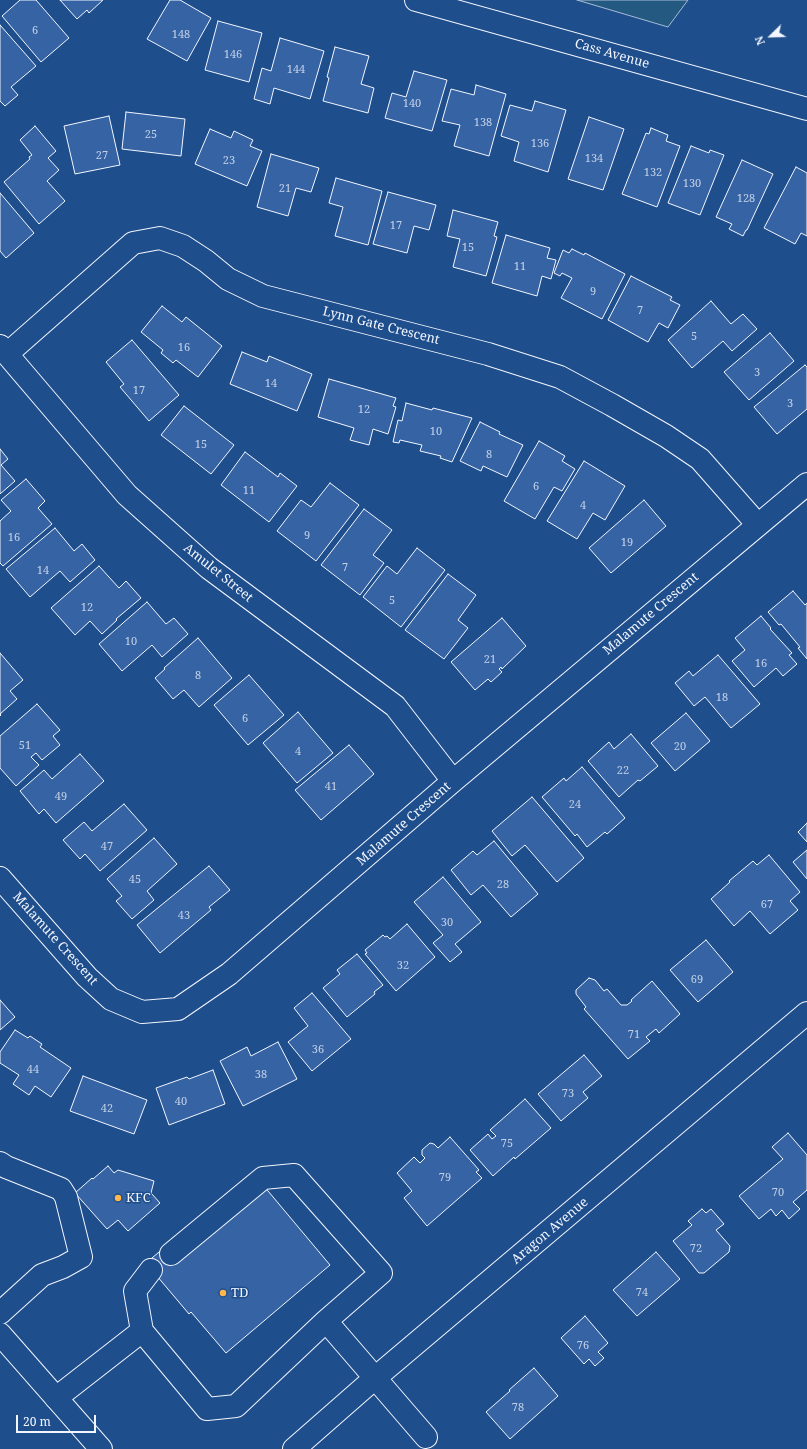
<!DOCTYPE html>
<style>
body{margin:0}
#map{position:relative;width:807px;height:1449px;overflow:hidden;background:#1f4e8c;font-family:"Noto Serif",serif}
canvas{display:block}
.north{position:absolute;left:751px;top:16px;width:40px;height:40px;-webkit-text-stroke:3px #1f4e8c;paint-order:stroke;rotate:247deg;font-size:11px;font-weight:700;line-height:16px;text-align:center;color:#f2f6ff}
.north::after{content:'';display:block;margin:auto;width:14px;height:18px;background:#f2f6ff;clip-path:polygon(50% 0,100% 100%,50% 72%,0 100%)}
.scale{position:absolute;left:16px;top:1415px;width:80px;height:18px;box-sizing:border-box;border:2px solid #f2f6ff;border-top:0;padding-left:5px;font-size:12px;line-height:14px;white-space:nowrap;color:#f2f6ff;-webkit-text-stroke:3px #1f4e8c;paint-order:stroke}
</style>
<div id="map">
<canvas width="807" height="1449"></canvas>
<div class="north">N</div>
<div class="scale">20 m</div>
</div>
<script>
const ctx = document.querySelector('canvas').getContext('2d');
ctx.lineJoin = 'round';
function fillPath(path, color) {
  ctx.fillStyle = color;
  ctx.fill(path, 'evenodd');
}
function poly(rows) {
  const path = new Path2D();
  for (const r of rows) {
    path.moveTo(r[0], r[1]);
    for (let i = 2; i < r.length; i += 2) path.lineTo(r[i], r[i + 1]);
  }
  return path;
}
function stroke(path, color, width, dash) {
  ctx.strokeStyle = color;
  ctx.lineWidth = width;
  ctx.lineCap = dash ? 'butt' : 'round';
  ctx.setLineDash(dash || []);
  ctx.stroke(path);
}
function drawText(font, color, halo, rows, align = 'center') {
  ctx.font = font + ' "Noto Serif",serif';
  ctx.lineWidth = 3;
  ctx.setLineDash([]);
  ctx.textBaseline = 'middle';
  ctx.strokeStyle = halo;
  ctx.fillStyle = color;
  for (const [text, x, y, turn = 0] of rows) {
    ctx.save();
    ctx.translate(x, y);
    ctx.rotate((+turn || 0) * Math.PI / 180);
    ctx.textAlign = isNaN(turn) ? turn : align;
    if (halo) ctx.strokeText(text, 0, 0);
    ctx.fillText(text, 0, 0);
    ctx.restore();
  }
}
const green = poly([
 [577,0,688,0,668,27,577,0]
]);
const building = poly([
 [20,0,36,0,69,38,41,62,2,16,20,0],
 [60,0,103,0,89,13,87,10,77,19,60,0],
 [170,0,180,0,211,18,187,61,147,39,170,0],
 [218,21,262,33,249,82,205,70,218,21],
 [0,25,36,66,11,87,18,95,5,106,0,101,0,25],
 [280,38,324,51,310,99,274,88,270,104,254,99,262,68,271,71,280,38],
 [335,47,369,56,361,84,374,88,368,113,323,101,329,78,327,77,335,47],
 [414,71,447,80,432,131,385,118,392,93,406,97,414,71],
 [476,85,506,94,489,156,454,146,460,125,442,121,451,89,474,95,476,85],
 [535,101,566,110,548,172,514,161,519,142,501,136,510,105,532,111,535,101],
 [126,112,185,119,181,156,122,149,126,112],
 [109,116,120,165,75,174,64,126,109,116],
 [589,117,624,129,603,190,568,179,589,117],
 [35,126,56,151,48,158,59,170,47,181,65,201,39,224,4,182,30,159,29,157,32,155,20,140,35,126],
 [651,128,668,135,666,141,680,146,657,207,622,194,646,133,649,134,651,128],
 [210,129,231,138,234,131,253,140,250,146,262,151,247,186,195,164,210,129],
 [691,146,709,153,710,150,724,155,700,215,668,203,691,146],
 [271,154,319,168,311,192,296,188,288,216,257,207,271,154],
 [742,160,773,174,747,230,746,230,743,236,729,229,732,224,716,217,742,160],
 [796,167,807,173,807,236,801,233,795,244,764,228,796,167],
 [336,178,382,191,368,245,335,236,343,207,329,203,336,178],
 [388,192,436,205,429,230,414,226,407,253,373,244,388,192],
 [0,193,34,233,6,258,0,251,0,193],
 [453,210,498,222,494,236,497,237,486,276,453,267,460,239,447,236,453,210],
 [506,235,550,248,547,258,556,260,551,279,542,276,537,296,492,283,506,235],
 [572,249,584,255,585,253,625,274,602,319,561,298,572,278,562,273,560,276,554,273,563,250,569,253,572,249],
 [631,276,672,297,670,300,680,305,668,328,659,323,648,342,608,320,631,276],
 [711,301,731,324,743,314,757,329,732,351,723,341,692,368,668,340,711,301],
 [162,306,182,322,186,317,222,346,198,377,176,360,173,363,161,353,163,350,141,332,162,306],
 [770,333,794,361,749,400,724,372,770,333],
 [132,340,179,395,149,421,120,387,124,384,106,362,132,340],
 [242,352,267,362,269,356,312,374,297,411,230,384,242,352],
 [805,365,807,367,807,409,777,434,754,407,805,365],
 [329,379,396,398,393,406,396,407,388,434,373,429,369,445,350,440,354,428,318,417,329,379],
 [406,403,432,410,433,408,472,418,452,462,440,458,441,456,420,451,422,445,400,440,399,443,393,442,398,420,402,421,406,403],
 [184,406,234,445,211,474,161,435,184,406],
 [480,422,500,432,499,434,523,445,507,477,483,466,481,471,460,461,480,422],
 [539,441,565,456,562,461,575,469,562,491,554,487,535,519,504,501,539,441],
 [0,449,8,459,1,465,15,481,0,494,0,449],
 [245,452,278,477,280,473,297,486,269,522,221,485,245,452],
 [584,461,625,486,605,520,593,513,577,539,547,521,584,461],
 [26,479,45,501,38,508,52,524,3,566,0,563,0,521,11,511,1,500,26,479],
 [330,483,359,505,316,561,277,531,301,500,311,507,330,483],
 [644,500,666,526,611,573,589,548,644,500],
 [364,509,392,530,373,555,384,563,360,595,321,565,364,509],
 [55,528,74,551,82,544,95,560,70,582,60,571,30,597,6,569,55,528],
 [417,548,445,570,401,627,363,597,387,566,397,574,417,548],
 [99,566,119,588,126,581,141,598,116,619,117,620,102,634,90,621,75,635,51,608,99,566],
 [448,574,476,595,458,620,468,628,444,659,405,630,448,574],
 [793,591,805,605,807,603,807,659,798,648,800,647,781,624,779,625,768,612,793,591],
 [147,602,166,624,174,618,188,634,162,657,152,645,122,671,99,644,147,602],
 [761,616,771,628,770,629,792,653,789,655,797,664,783,676,776,668,754,687,732,661,745,650,735,638,761,616],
 [502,618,526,646,502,669,501,667,499,669,502,672,491,682,488,679,475,690,451,662,502,618],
 [198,638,232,678,199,707,184,690,173,699,155,678,165,669,164,668,198,638],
 [0,653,23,680,10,691,17,699,0,714,1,715,0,716,0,653],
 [718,655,760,704,731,728,705,697,694,706,675,683,689,671,693,676,718,655],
 [249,675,284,715,248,745,214,705,249,675],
 [37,704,60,730,53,736,60,745,42,760,36,753,31,757,39,765,16,786,0,768,0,736,37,704],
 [298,712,333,753,297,783,263,743,298,712],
 [686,713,710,741,675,771,651,743,686,713],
 [631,734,658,766,640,781,638,780,619,797,588,761,609,742,614,749,631,734],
 [349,745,374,774,321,820,295,790,349,745],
 [80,754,104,781,56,823,44,809,39,814,20,791,44,770,52,779,80,754],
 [582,767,625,818,607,834,605,832,587,847,577,834,575,836,542,797,564,778,566,781,582,767],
 [532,797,584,858,557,882,525,845,512,856,492,831,532,797],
 [124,804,147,830,100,871,85,854,80,859,63,840,84,822,92,831,124,804],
 [807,823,807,842,798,832,807,823],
 [154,838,177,864,147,891,154,900,132,919,116,901,122,896,107,879,154,838],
 [494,841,538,894,511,917,483,885,471,895,451,870,473,851,477,855,494,841],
 [807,850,807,879,793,862,807,850],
 [769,855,800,892,790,901,798,910,770,934,750,911,734,926,711,899,730,882,729,881,753,861,757,865,769,855],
 [209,866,230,890,209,907,211,910,160,953,137,925,209,866],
 [443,877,481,922,455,944,462,952,450,962,433,943,443,935,414,902,443,877],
 [407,924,435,957,396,991,365,954,367,953,365,950,383,935,385,937,387,936,390,939,407,924],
 [706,940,733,972,698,1002,670,970,706,940],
 [357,954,383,985,374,992,375,994,347,1017,323,988,340,974,337,970,357,954],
 [589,978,595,980,604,991,607,989,621,1005,627,1005,632,1001,631,1000,652,981,680,1014,659,1033,656,1029,646,1037,650,1041,628,1059,584,1009,586,1007,576,994,576,990,589,978],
 [312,993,351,1039,312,1071,288,1042,308,1026,294,1008,312,993],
 [0,1000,15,1017,0,1030,0,1000],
 [15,1030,28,1038,30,1036,42,1044,40,1047,71,1068,51,1097,35,1086,29,1095,13,1084,19,1075,0,1063,0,1052,15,1030],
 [278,1042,297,1079,243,1106,220,1061,247,1047,251,1056,278,1042],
 [584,1055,602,1076,583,1092,588,1098,561,1121,538,1094,584,1055],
 [213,1070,225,1104,169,1125,156,1088,187,1077,189,1079,213,1070],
 [83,1076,147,1100,134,1134,70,1111,83,1076],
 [525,1099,551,1128,515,1159,514,1157,493,1176,470,1150,488,1134,492,1139,496,1136,490,1130,525,1099],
 [788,1133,807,1155,807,1190,793,1202,800,1209,789,1219,782,1210,776,1216,771,1209,759,1219,739,1196,783,1159,772,1147,788,1133],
 [450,1137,479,1170,476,1172,482,1178,427,1226,404,1198,412,1191,397,1173,414,1157,420,1163,425,1158,422,1155,422,1150,430,1143,434,1144,438,1148,450,1137],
 [108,1166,114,1173,118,1170,154,1181,151,1193,160,1203,128,1231,118,1220,107,1229,75,1193,92,1178,93,1179,108,1166],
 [263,1185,330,1265,226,1353,191,1312,189,1314,146,1263,165,1247,263,1185],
 [702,1209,706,1213,711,1209,724,1224,716,1230,730,1246,729,1252,704,1273,699,1273,673,1241,692,1225,688,1221,702,1209],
 [656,1252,680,1279,637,1316,613,1290,656,1252],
 [585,1316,608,1343,598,1352,604,1358,595,1366,589,1359,584,1364,561,1338,585,1316],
 [534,1368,558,1396,510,1439,486,1412,510,1391,509,1390,534,1368]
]);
const minor = poly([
 [416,0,807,109],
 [0,346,127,495,209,568,395,706,453,781],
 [7,354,133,243,160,238,183,246,206,261,228,279,263,296,488,354,560,377,612,405,666,436,700,459,758,525],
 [0,878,87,977,111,999,142,1012,178,1009,229,974,453,781,807,484],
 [0,1163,6,1167,61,1189,66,1197,81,1257,63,1267,42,1275,0,1313],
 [171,1254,263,1178,294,1175,381,1273,326,1321],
 [142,1331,135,1291,151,1270],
 [56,1398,142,1331,207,1409,236,1406,326,1321,426,1437],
 [294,1449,375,1378,807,1013]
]);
const major = poly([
 [0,1334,101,1449]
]);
const markers = [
 [118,1198,4,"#ffb74d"],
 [223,1293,4,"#ffb74d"]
];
const numberNames = [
 ["6",35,31],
 ["148",181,35],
 ["146",233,55],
 ["144",296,70],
 ["140",412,104],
 ["138",483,123],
 ["25",151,135],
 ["136",540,144],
 ["27",102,156],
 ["134",594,159],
 ["23",229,161],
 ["132",653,173],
 ["130",692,184],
 ["21",285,189],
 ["128",746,199],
 ["17",396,226],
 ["15",468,248],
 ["11",520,267],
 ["9",593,292],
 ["7",640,311],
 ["5",694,337],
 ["16",184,348],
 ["3",757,373],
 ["14",271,384],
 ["17",139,391],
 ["3",790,404],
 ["12",364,410],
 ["10",436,432],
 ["15",201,445],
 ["8",489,455],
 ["6",536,487],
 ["11",249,491],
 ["4",583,506],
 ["9",307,536],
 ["16",14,538],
 ["19",627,543],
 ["7",345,568],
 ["14",43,571],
 ["5",392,601],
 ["12",87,608],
 ["10",131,642],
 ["21",490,660],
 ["16",761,664],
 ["8",198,676],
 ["18",722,698],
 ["6",245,719],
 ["51",25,746],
 ["20",680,747],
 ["4",298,752],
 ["22",623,771],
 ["41",331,787],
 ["49",61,797],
 ["24",575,805],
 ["47",107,847],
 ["45",135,880],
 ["28",503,885],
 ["67",767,905],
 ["43",184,916],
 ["30",447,923],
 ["32",403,966],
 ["69",697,980],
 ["71",634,1035],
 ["36",318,1050],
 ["44",33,1070],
 ["38",261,1075],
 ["73",568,1094],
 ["40",181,1102],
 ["42",107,1109],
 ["75",507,1144],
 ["79",445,1178],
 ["70",778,1193],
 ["72",696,1249],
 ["74",642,1293],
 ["76",583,1346],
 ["78",518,1408]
];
const streetNames = [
 ["Cass Avenue",612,54,16],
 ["Lynn Gate Crescent",381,326,14],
 ["Amulet Street",218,573,39],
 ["Malamute Crescent",651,614,-40],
 ["Malamute Crescent",404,824,-41],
 ["Malamute Crescent",55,939,48],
 ["Aragon Avenue",550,1231,-40]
];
const poiNames = [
 ["KFC",126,1198],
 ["TD",231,1293]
];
fillPath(green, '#245a82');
stroke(green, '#a8bbd7', 1);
fillPath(building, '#3563a3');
stroke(building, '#f2f6ff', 1);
stroke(minor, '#f2f6ff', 24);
stroke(major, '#f2f6ff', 24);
stroke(minor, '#1f4e8c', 22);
stroke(major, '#1f4e8c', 22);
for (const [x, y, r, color] of markers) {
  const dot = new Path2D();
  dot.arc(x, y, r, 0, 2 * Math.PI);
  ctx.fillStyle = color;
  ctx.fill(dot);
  stroke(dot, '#1f4e8c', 1.5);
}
drawText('11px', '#c3d1e8', null, numberNames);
drawText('13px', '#f2f6ff', '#1f4e8c', streetNames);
drawText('13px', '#f2f6ff', '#1f4e8c', poiNames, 'left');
</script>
